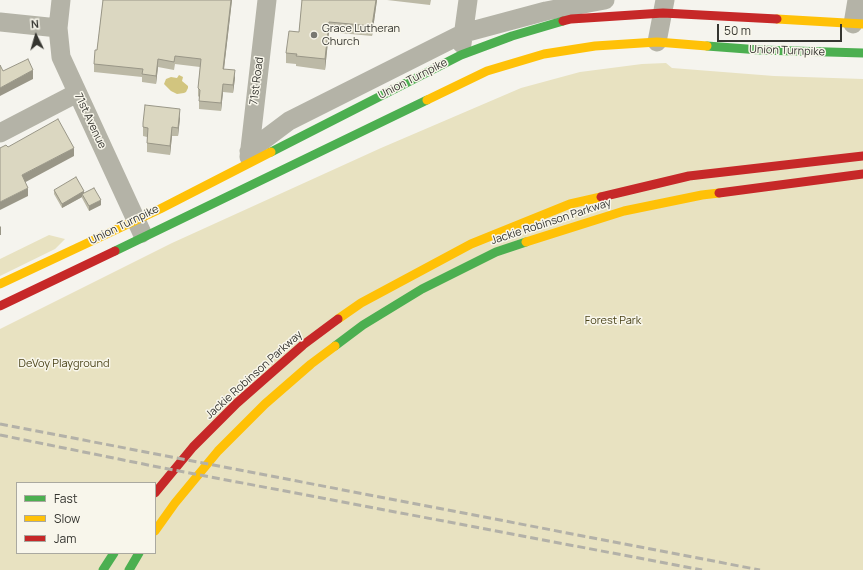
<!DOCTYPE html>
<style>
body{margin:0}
#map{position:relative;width:863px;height:570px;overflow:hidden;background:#f5f4ee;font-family:Manrope,sans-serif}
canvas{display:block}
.legend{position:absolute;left:16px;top:482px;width:140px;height:72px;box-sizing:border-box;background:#f8f6eb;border:1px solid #aaa9a0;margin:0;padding:5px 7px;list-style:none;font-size:12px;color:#353530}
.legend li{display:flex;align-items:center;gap:8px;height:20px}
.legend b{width:20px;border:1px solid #aaa9a0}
.north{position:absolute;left:16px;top:16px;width:40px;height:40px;-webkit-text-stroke:3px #f8f6eb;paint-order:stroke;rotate:355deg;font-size:11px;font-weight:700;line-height:16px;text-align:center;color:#353530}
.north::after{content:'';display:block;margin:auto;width:14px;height:18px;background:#353530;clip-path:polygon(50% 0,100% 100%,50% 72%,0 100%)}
.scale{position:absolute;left:717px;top:24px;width:125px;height:18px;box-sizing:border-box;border:2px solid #353530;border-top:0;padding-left:5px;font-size:12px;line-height:14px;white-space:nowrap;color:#353530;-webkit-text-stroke:3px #f8f6eb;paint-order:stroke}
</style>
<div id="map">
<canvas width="863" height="570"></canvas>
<ul class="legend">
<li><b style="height:5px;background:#4caf50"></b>Fast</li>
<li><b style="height:5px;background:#ffc107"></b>Slow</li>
<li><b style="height:5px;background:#c62828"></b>Jam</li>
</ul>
<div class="north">N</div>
<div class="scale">50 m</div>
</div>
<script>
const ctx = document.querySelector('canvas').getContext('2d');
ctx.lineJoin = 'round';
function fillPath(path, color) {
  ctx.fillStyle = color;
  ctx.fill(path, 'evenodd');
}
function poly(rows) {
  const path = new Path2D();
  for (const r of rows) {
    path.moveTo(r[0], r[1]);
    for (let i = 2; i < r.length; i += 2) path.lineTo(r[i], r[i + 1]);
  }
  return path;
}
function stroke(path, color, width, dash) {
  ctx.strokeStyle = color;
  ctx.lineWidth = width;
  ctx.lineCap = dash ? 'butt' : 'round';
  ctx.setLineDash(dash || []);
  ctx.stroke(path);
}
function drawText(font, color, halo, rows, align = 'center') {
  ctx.font = font + ' Manrope,sans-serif';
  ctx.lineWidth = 3;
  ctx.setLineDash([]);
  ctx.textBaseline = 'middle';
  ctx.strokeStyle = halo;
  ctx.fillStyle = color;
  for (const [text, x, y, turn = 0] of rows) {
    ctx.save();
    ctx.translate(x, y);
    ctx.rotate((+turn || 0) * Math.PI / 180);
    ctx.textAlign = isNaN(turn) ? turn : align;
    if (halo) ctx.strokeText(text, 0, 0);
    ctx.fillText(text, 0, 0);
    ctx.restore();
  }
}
const green = poly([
 [666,63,672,68,774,76,863,79,863,570,0,570,0,329,172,243,381,148,521,88,580,72,642,64],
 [17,483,155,483,155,553,17,553],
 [49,235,65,239,55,249,0,276,0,259]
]);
const water = poly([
 [179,75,183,77,182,81,188,86,188,88,186,92,184,93,177,94,171,91,164,84,166,79,171,77,177,78]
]);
const street = poly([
 [61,0,58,28,61,57,142,233],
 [0,22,58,28],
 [853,24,857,0],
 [657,42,665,0],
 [462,44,468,0],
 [0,133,77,93],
 [249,151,289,121,464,33,546,11,605,0],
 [249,157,267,0]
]);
const fast = poly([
 [707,46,760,50,863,53],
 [271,152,461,55,512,36,563,21],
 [115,251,427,100],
 [335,346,363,325,422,289,496,252,526,242],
 [103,570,114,553],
 [129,570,139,553]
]);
const slow = poly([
 [777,19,863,24],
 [427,100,487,71,544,54,595,46,657,42,707,46],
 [526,242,624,211,702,195,719,193],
 [0,284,160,209,271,152],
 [338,319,361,303,471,244,570,204,601,197],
 [155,531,175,503,218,451,265,404,311,364,335,346]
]);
const jam = poly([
 [563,21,571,19,663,13,777,19],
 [719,193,863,174],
 [601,197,689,176,863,156],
 [0,306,115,251],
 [155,493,193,447,237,403,303,345,338,319]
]);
const rail = poly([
 [0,424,760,570],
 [0,435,158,467,702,570]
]);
const wall = poly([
 [103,0,232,0,224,69,235,78,233,93,223,92,221,111,199,109,199,97,198,96,198,88,200,67,175,64,174,70,158,67,156,84,142,82,142,77,94,72,94,64,97,50],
 [302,0,377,0,372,36,329,32,325,70,296,66,296,64,286,63,286,53,299,32],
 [387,0,431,0,430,5],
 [180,118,178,136,172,136,170,155,147,152,147,137,143,136,143,123],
 [54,190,84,193,101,205,89,211,82,198,82,197,62,208,54,194]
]);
const shadedWall = poly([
 [231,0,232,0,223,77,223,69],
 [376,0,377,0,372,36,372,26],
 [329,22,329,32,325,70,325,59],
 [158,59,158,67,156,84,156,76],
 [33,70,33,79,0,96,0,88],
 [235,70,235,78,233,93,233,85],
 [223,84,223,92,221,111,221,103],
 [180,109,180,118,178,136,178,128],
 [172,127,172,136,170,155,170,146],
 [74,148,74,156,22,184,22,175],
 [28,188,28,196,0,210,0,202],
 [84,191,84,196,82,194,82,197,62,208,62,204],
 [101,200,101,205,89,211,89,206],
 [1,226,1,235,0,235,0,227]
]);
const building = poly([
 [103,0,231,0,223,69,235,70,233,85,223,84,221,103,199,101,200,90,198,88,201,59,175,56,174,62,158,59,156,76,142,74,143,69,94,64,95,50,97,50,103,0],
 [302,0,376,0,372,26,329,22,325,59,296,56,297,54,286,53,289,31,299,32,302,0],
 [28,59,33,70,0,88,0,65,3,71,28,59],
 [145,105,180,109,178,128,172,127,170,146,147,143,148,128,143,127,143,123,145,105],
 [58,119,74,148,22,175,28,188,0,202,0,148,6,145,8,147,58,119],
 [76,177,84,191,62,204,54,190,76,177],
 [94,188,101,200,89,206,82,194,94,188]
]);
const markers = [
 [314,35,4,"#787872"]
];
const poiNames = [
 ["Grace Lutheran",322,29],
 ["Church",322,42]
];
const streetNames = [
 ["Union Turnpike",787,51,2],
 ["Union Turnpike",413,79,-27],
 ["71st Road",257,81,-83],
 ["71st Avenue",90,121,65],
 ["Jackie Robinson Parkway",551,222,-18],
 ["Union Turnpike",124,225,-26],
 ["Jackie Robinson Parkway",254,375,-42]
];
const parkNames = [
 ["Forest Park",613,321],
 ["DeVoy Playground",64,364]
];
fillPath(green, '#e8e2c1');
fillPath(water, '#d2c57f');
stroke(street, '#b4b3a7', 19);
stroke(fast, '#4caf50', 9);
stroke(slow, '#ffc107', 9);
stroke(jam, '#c62828', 9);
stroke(rail, '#b3b1a8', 3, [8, 4]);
fillPath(wall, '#bcb9a6');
fillPath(shadedWall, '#999687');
fillPath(building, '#dbd7c1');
stroke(building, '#999687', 1);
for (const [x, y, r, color] of markers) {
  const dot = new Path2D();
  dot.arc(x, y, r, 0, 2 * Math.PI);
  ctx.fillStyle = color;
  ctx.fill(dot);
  stroke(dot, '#f8f6eb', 1.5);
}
drawText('11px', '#353530', '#f8f6eb', poiNames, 'left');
drawText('11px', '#353530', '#f8f6eb', streetNames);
drawText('11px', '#4b441a', '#f8f6eb', parkNames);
</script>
